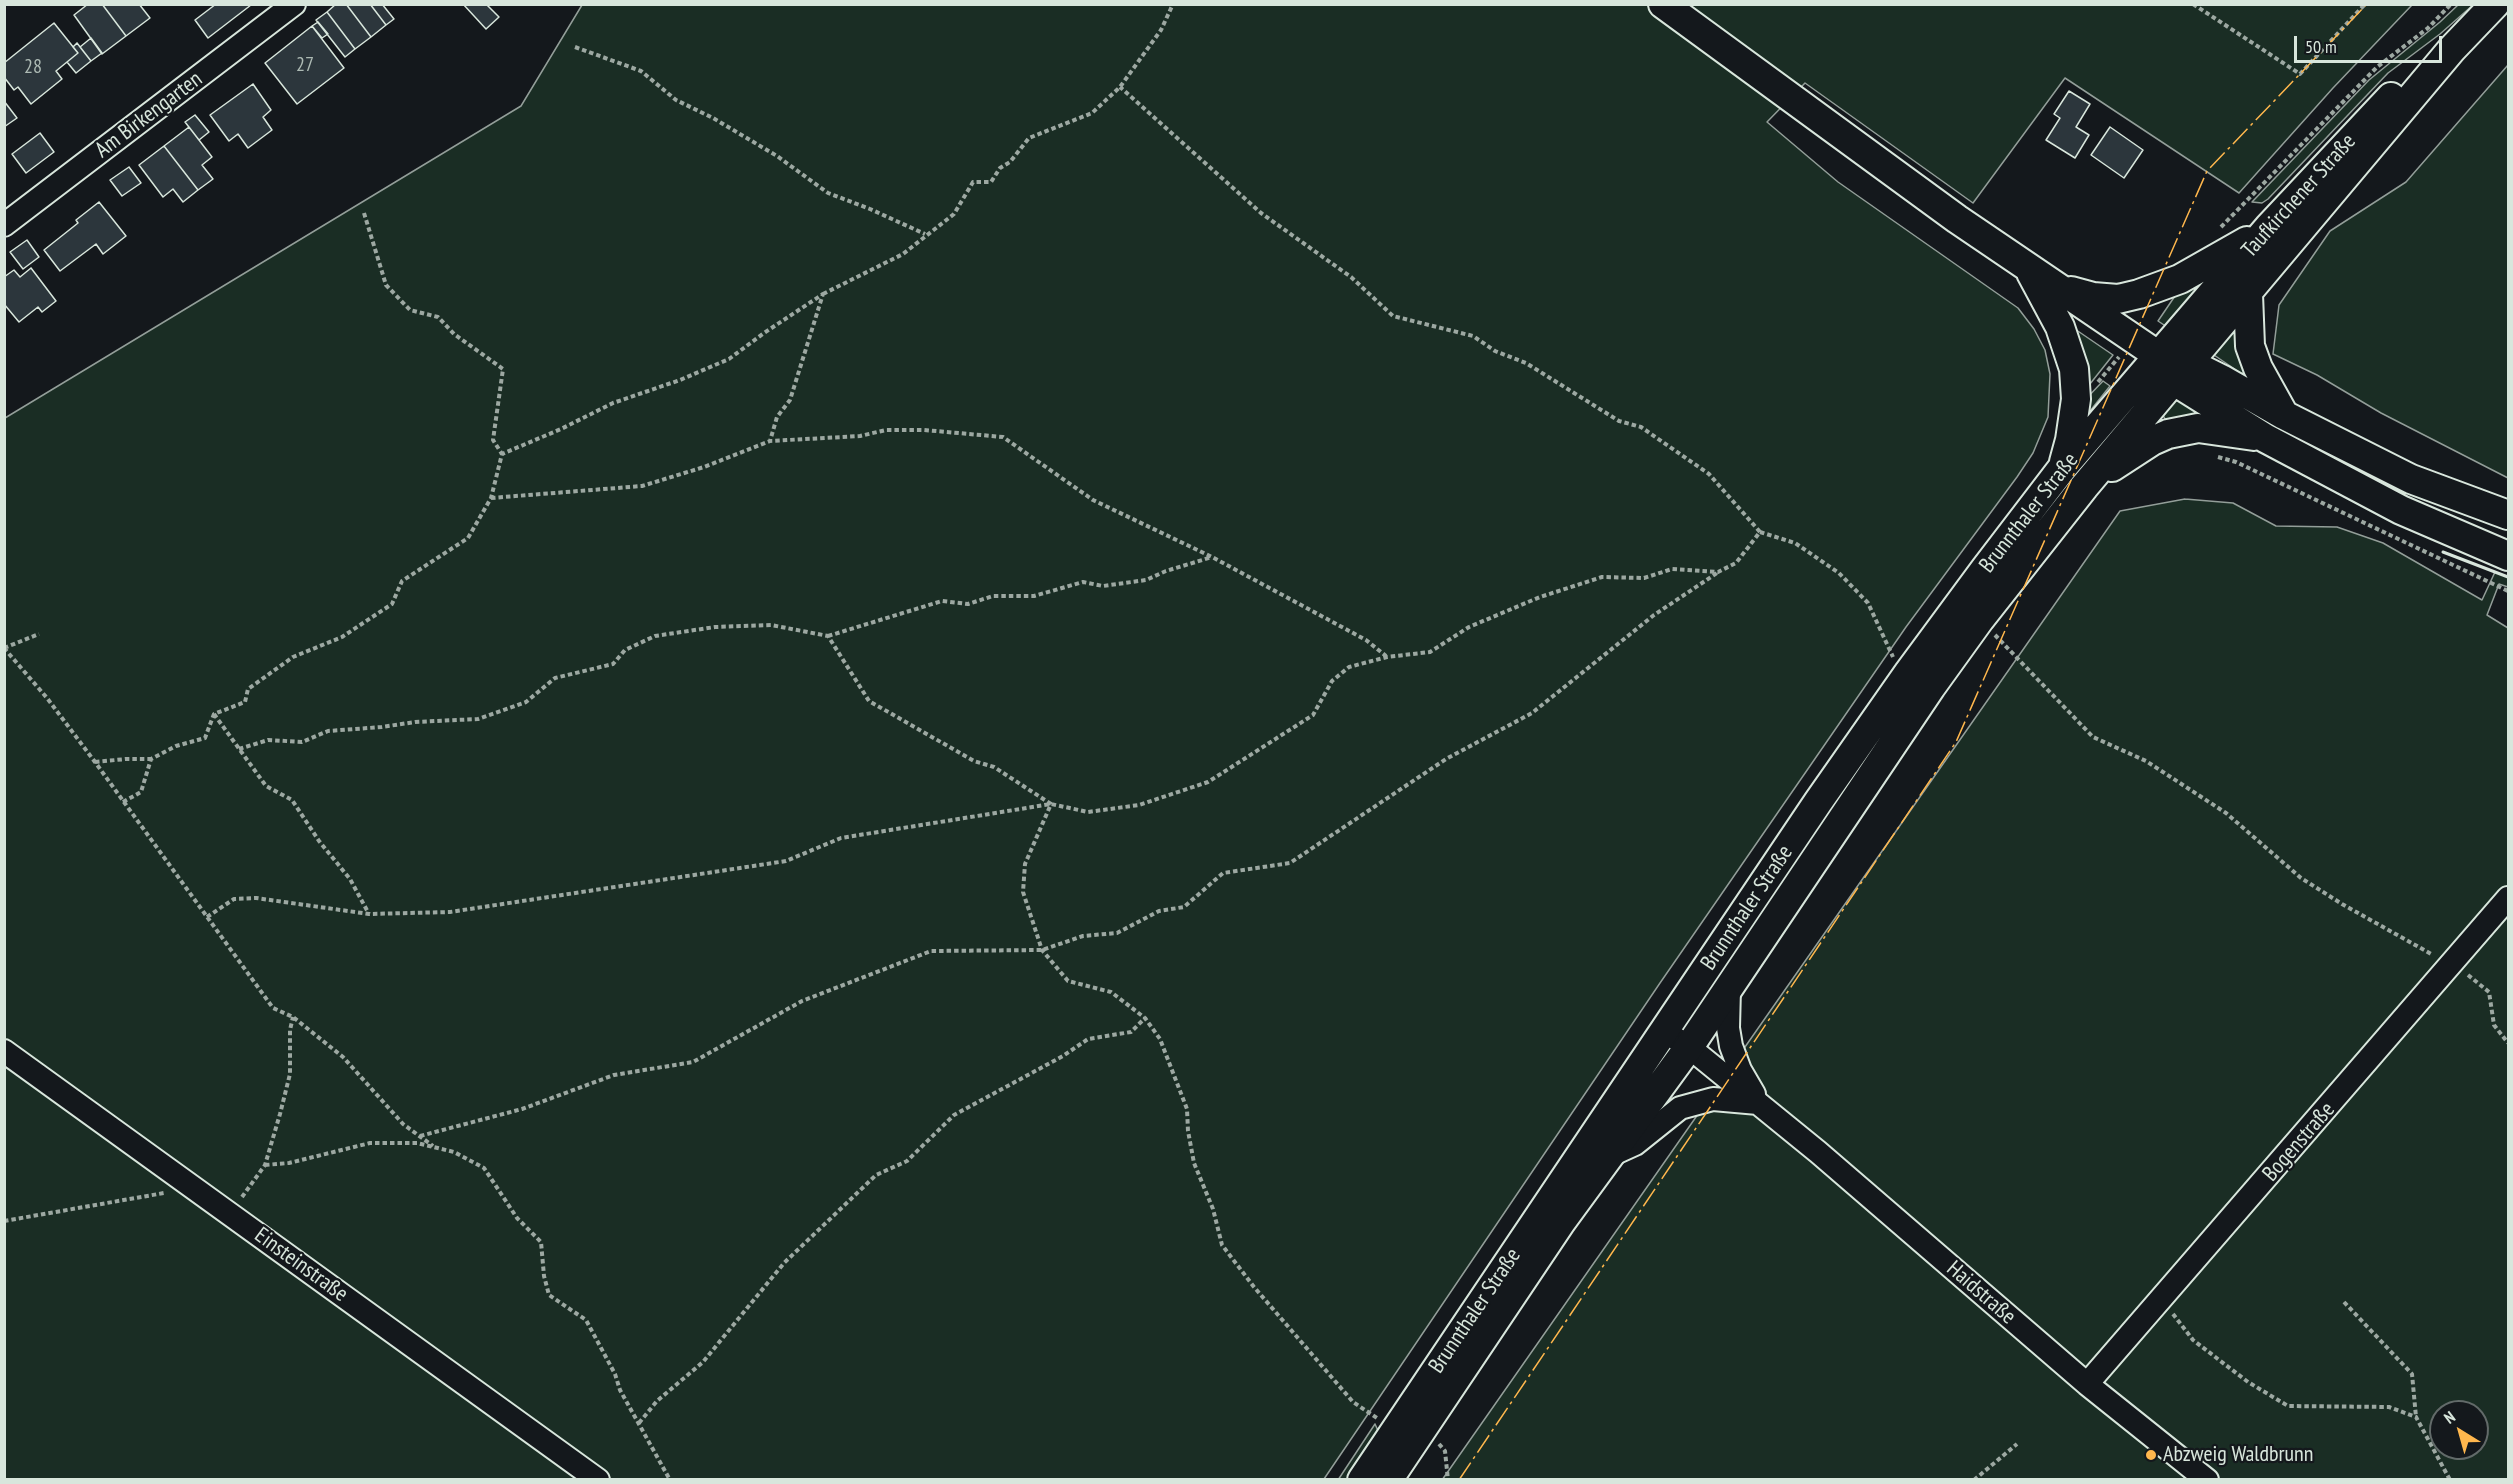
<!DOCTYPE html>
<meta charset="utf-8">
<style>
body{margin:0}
#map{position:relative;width:2513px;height:1484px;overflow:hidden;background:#14181c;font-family:"PT Sans Narrow",sans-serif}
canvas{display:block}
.frame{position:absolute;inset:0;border:6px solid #d8e6dc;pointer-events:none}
.north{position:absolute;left:2429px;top:1400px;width:60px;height:60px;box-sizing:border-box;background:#14181c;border:2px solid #626a69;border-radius:50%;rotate:323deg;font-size:16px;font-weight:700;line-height:24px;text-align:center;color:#d8e6dc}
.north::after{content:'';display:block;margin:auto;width:21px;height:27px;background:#ffb74d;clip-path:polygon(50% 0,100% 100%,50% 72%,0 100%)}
.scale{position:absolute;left:2294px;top:36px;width:148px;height:27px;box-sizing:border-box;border:3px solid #d8e6dc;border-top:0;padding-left:8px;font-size:18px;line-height:21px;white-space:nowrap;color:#d8e6dc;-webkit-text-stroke:4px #14181c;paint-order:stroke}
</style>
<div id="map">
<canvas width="2513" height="1484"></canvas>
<div class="frame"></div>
<div class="north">N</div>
<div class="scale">50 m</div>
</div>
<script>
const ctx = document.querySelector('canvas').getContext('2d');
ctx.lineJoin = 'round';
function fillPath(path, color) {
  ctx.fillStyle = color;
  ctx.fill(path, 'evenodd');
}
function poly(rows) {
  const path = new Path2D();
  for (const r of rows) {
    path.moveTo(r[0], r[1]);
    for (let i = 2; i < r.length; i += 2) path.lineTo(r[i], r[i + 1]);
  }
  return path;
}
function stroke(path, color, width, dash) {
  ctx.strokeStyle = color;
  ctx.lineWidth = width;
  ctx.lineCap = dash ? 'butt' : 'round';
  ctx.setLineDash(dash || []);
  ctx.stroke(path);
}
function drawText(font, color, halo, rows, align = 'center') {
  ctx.font = font + ' "PT Sans Narrow",sans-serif';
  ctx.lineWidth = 4.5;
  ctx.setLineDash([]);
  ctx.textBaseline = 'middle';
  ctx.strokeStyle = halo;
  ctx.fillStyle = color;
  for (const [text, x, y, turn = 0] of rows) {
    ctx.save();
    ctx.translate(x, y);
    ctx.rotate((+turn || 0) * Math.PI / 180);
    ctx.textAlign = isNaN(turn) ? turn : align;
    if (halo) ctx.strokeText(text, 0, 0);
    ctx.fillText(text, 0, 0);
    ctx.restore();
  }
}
const green = poly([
 [582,5,2412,5,2333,88,2239,193,2065,78,1973,203,1805,83,1767,122,1838,182,2018,308,2034,329,2045,350,2050,374,2048,417,2033,453,2017,477,1906,627,1660,983,1324,1479,5,1480,5,418,521,106,582,5],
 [2458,5,2473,5,2440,34,2388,73,2268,199,2262,203,2252,202,2369,80,2440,22,2458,5],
 [2508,65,2508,478,2381,413,2317,375,2273,354,2279,305,2330,231,2406,182,2508,65],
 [2208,278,2167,327,2158,321,2177,293,2208,278],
 [2069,325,2113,355,2086,389,2069,325],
 [2237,327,2246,371,2242,374,2211,353,2237,327],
 [2103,381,2110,386,2086,416,2083,402,2103,381],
 [2173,395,2211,419,2169,426,2160,410,2173,395],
 [2185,499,2233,503,2276,526,2337,527,2383,543,2482,600,2495,572,2508,577,2508,587,2499,584,2487,615,2508,628,2508,1479,1442,1480,2120,511,2185,499],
 [2441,1412,2477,1412,2477,1448,2441,1448,2441,1412],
 [1375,1424,1379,1433,1350,1479,1338,1480,1375,1424]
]);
const building = poly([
 [88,4,102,4,126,36,102,54,74,15,88,4],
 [102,4,139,4,150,18,126,36,102,4],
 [216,4,251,4,251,5,208,38,195,20,216,4],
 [336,4,346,4,371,37,355,49,327,12,336,4],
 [346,4,370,4,386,25,371,37,346,4],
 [370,4,382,4,394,19,386,25,370,4],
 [463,4,486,4,499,17,486,29,463,4],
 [327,12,355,49,345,57,316,20,327,12],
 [318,22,328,34,322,38,312,26,318,22],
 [54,23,78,53,56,71,62,79,31,104,18,87,14,90,4,77,4,63,54,23],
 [312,26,344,68,297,104,265,63,312,26],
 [91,38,102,53,91,61,80,47,91,38],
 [77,43,91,61,76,73,67,62,78,53,73,47,77,43],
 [253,84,271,110,263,117,272,130,248,148,238,134,229,141,210,115,253,84],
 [2069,91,2090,104,2076,127,2089,135,2075,158,2046,140,2060,118,2054,114,2069,91],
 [4,101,17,118,4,127,4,101],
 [195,115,209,132,199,140,185,122,195,115],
 [189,127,212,157,202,165,213,179,198,190,164,146,189,127],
 [2110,127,2143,150,2124,178,2091,155,2110,127],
 [40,133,54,152,26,173,12,154,40,133],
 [164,146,198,190,183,202,173,189,163,197,139,165,164,146],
 [129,167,141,183,122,196,110,180,129,167],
 [99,202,126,236,103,254,96,244,60,271,44,250,78,223,76,220,99,202],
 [27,240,39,257,23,269,10,252,27,240],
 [31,268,56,301,42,312,38,307,19,322,4,304,4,277,14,270,20,277,31,268]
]);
const path = poly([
 [2193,4,2300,74,2365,4],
 [575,47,641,71,676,100,713,118,777,156,828,193,870,209,925,234],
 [364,213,386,285,410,310,438,317,454,334,503,369,493,440,502,454],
 [2221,227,2377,67,2428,28,2451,4],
 [823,294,903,254,954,214,973,182,991,182,1000,168,1010,162,1029,138,1092,113,1120,87,1161,30,1173,4],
 [2098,382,2119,357],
 [2218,457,2236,462,2508,591],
 [491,498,642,486,704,467,770,441,860,436,886,430,924,430,1003,437,1093,500,1212,557,1366,640,1386,656],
 [1760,532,1795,543,1839,573,1868,603,1893,657],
 [1995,635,2093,737,2146,761,2226,813,2301,878,2342,904,2433,955],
 [828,636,942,601,968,604,993,596,1034,596,1083,582,1103,586,1146,580,1166,571,1212,557],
 [4,648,47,698,95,762,273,1008,293,1017,343,1057,403,1124,433,1146],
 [4,648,39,634],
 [214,714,266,786,292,800,319,841,350,879,369,914],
 [239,749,268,740,302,742,328,731,382,727,415,722,478,719,526,702,555,678,613,664,625,650,655,636,715,627,771,625,828,636,869,701,974,761,994,767,1051,804,1025,864,1023,892,1042,950,1068,981,1111,992,1145,1018,1160,1039,1187,1109,1188,1131,1194,1163,1213,1209,1222,1245,1254,1287,1353,1402,1377,1418],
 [95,762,126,759,151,759],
 [123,802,141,792,151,759,176,746,205,738,214,714,245,702,248,689,293,657,342,637,392,604,402,581,468,538,491,498,502,454,561,429,613,403,680,380,729,359,764,333,823,294,790,400,777,417,770,441],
 [207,917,234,899,256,898,369,914,450,912,786,861,841,838,1051,804,1088,812,1139,805,1208,782,1313,715,1332,681,1349,667,1387,657,1430,652,1469,627,1540,597,1602,577,1644,578,1672,569,1718,572,1736,563,1760,532,1709,474,1641,427,1619,421,1526,363,1495,351,1473,336,1393,316,1351,277,1261,213,1120,87],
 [2468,975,2489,992,2494,1025,2508,1043],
 [420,1136,522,1109,614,1075,693,1062,802,1001,931,951,1042,950,1083,936,1117,933,1159,911,1184,907,1223,873,1290,863,1446,759,1532,713,1654,615,1717,573],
 [265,1165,289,1163,370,1143,417,1143,454,1152,484,1168,517,1218,541,1242,544,1276,549,1295,586,1320,615,1374,620,1390,670,1480],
 [242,1197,265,1165,280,1114,290,1074,290,1030,293,1017],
 [4,1221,164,1193],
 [2344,1302,2412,1374,2416,1417],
 [2173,1314,2193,1340,2248,1382,2288,1406,2389,1407,2416,1417,2450,1480],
 [639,1423,657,1401,703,1362,784,1263,876,1175,907,1161,954,1115,1063,1056,1088,1039,1131,1032,1145,1018],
 [1439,1444,1445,1451,1448,1480],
 [1974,1480,2017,1444]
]);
const minor = poly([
 [4,225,294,4],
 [1729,988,1728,1028,1731,1046,1740,1070,1754,1094],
 [1664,1031,1689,1047,1818,1152,2087,1384,2207,1480],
 [4,1051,598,1480],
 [1613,1154,1635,1144,1680,1108,1713,1099,1758,1103],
 [2087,1384,2508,898]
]);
const major = poly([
 [1663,4,1957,219,2159,356,2189,363,2221,379,2284,415,2411,479,2508,515],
 [2031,273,2060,327,2074,369,2076,399,2070,440,2064,462],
 [2071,291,2093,297,2118,299,2139,294,2180,279,2247,241],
 [2248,294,2250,346,2258,368,2283,413],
 [2165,365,2174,381,2265,438,2401,510,2508,556],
 [2112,467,2152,441,2168,434,2198,428,2254,436],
 [1362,1480,1818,802,1909,672,1985,569,2063,467,2269,227,2391,97],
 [1388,1480,1561,1222,1689,1047,1931,687,1980,619,2084,487,2452,49,2495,4]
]);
const wall = poly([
 [2443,552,2508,577]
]);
const power = poly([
 [1459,1480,1956,742,2207,171,2367,4]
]);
const markers = [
 [2151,1455,6,"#ffb74d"]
];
const numberNames = [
 ["27",305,65],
 ["28",33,67]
];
const streetNames = [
 ["Am Birkengarten",149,115,-37],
 ["Taufkirchener Straße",2299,196,-48],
 ["Brunnthaler Straße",2029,513,-52],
 ["Brunnthaler Straße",1747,908,-56],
 ["Bogenstraße",2299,1142,-49],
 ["Einsteinstraße",301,1265,36],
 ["Haidstraße",1981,1293,41],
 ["Brunnthaler Straße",1475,1311,-56]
];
const poiNames = [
 ["Abzweig Waldbrunn",2163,1455]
];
fillPath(green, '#1a2d24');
stroke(green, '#939e99', 1.5);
fillPath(building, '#2c363c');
stroke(building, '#d8e6dc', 1.5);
stroke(minor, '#d8e6dc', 26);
stroke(major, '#d8e6dc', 32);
stroke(path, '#9da8a2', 4, [4.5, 3]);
stroke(minor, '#14181c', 22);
stroke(major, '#14181c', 28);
stroke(wall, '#d8e6dc', 3);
stroke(power, '#ffb74d', 1.5, [21, 4.5, 3, 4.5]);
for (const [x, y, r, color] of markers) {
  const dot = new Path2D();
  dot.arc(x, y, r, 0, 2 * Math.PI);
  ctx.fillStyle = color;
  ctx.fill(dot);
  stroke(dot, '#14181c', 2);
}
drawText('20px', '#adbab4', null, numberNames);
drawText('22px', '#d8e6dc', '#14181c', streetNames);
drawText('22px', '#d8e6dc', '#14181c', poiNames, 'left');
</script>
